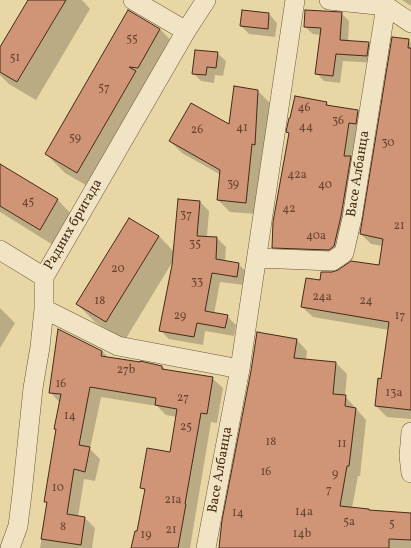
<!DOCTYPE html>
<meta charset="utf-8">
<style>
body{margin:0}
canvas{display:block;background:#e8d6a5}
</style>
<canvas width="411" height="548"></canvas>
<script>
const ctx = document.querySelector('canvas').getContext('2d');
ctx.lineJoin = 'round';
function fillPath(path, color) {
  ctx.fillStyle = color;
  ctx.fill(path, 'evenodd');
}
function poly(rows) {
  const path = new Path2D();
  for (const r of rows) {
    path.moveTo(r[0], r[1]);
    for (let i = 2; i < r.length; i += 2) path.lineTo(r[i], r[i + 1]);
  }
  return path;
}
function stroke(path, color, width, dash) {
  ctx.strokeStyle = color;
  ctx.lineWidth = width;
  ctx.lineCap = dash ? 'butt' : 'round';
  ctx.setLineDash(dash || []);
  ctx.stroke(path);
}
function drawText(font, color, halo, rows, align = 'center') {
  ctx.font = font + ' Vollkorn,serif';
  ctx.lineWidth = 3;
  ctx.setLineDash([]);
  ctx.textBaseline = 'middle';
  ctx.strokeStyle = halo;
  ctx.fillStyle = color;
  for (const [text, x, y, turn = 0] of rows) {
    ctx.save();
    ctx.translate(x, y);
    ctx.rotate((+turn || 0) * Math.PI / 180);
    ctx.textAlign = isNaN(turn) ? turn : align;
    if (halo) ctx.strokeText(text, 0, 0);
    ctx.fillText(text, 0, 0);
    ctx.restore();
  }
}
const shadow = poly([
 [29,0,82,0,90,9,36,100,9,84,0,75,0,49],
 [402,0,411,0,411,6],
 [341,13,349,21,348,42,369,43,376,51,374,63,343,61,340,83,324,81,316,73,321,35,313,34,305,27],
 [269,14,277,23,275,37,249,34,241,26],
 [160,29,178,48,96,191,65,173,46,154],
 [393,38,409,40,411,43,411,379,389,330,313,317,302,307,320,281,332,273,379,266,383,246,371,244,361,234],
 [217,53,226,61,223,76,215,75,214,83,201,81,193,73],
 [258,91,270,103,267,156,258,214,230,212,218,200,221,175,182,153,170,141,229,126],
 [326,103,331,107,358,111,367,120,343,255,282,256,273,247,290,134,287,132],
 [0,165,58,200,76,219,58,248,0,212],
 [179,200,200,202,209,211,207,237,217,238,226,247,225,262,238,264,247,272,245,285,220,282,214,314,227,316,236,325,234,336,205,331,203,345,169,339,160,330,173,261,125,340,96,323,77,304,159,236,174,252],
 [0,308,15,323,0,348],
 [297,340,307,351,306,360,336,363,347,374,345,396,366,420,360,476,358,476,352,508,369,510,371,511,411,514,411,548,219,548],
 [102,351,109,358,162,366,166,370,212,378,223,388,217,423,211,422,190,548,132,548,137,533,146,492,141,487,171,453,177,417,166,415,157,406,101,397,90,449,100,459,95,481,84,479,78,517,85,518,95,528,92,548,40,548,48,504,45,501,57,431,55,429,60,403,50,392],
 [411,395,411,419,387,417,376,406]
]);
const building = poly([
 [28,0,66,0,17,82,0,72,0,47,28,0],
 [128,10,160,29,138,68,129,67,136,71,77,173,45,154,128,10],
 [242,10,269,13,268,29,240,26,242,10],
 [305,10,342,12,340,40,369,42,367,56,336,54,333,76,315,74,321,28,304,27,305,10],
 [392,37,409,39,408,48,411,48,411,410,375,406,378,378,381,379,389,322,301,307,306,278,320,280,321,272,332,272,338,270,351,261,379,265,383,239,360,234,392,37],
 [195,50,218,52,216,68,207,67,206,75,192,74,195,50],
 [234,86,258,90,255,145,252,144,246,203,217,200,220,170,169,141,191,103,229,124,234,86],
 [295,96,327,102,326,105,358,110,356,124,349,123,344,156,351,156,341,216,334,246,329,250,272,248,273,222,289,133,286,132,289,118,290,118,295,96],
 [0,164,58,199,40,230,0,206,0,164],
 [178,199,200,201,197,236,217,237,216,259,239,263,237,277,212,273,205,311,228,315,225,328,197,323,194,337,159,331,172,265,178,199],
 [129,218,159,236,106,322,76,304,129,218],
 [58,329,102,351,101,356,140,362,140,361,162,366,162,369,213,377,207,414,201,413,185,504,186,504,178,548,131,548,135,531,137,531,145,489,140,488,147,448,170,452,177,409,155,405,156,398,90,387,79,445,90,447,85,472,74,469,67,514,85,517,81,545,41,539,47,502,44,502,56,429,54,429,61,394,49,393,58,329],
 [257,332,297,339,294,358,336,362,333,394,346,395,345,406,356,408,349,466,347,466,340,506,369,509,369,510,411,513,411,540,389,539,389,548,219,548,222,520,251,371,257,332]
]);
const street = poly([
 [133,0,186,31],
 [329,0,386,6,411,23],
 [0,250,44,277],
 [257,258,332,261,344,253,352,218,386,6],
 [44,309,118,346,240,369,295,0],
 [411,432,409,456,411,473],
 [10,548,18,526,22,494,33,388,40,347,44,309,44,277,186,31,206,0],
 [206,548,240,369]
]);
const numberNames = [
 ["55",132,40],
 ["51",15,59],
 ["57",104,89],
 ["46",304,109],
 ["36",338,122],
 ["44",306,128],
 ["41",242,129],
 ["26",197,131],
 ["59",75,139],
 ["30",388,144],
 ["42a",297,176],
 ["39",233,185],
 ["40",325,186],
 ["45",28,203],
 ["42",289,210],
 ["37",186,216],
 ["21",399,227],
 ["40a",316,237],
 ["35",195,245],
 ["20",118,270],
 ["33",197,283],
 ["24a",322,298],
 ["18",100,302],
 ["24",366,302],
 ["29",180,317],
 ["17",400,317],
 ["27b",126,371],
 ["16",61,385],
 ["13a",394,394],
 ["27",183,399],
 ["14",70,417],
 ["25",186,428],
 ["18",271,443],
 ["11",342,445],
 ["16",266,473],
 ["9",335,475],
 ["10",58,489],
 ["7",329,491],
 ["21a",173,501],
 ["14a",304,513],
 ["14",238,514],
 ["5a",349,523],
 ["5",392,525],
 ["8",63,528],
 ["21",171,531],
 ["14b",302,535],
 ["19",146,536]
];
const streetNames = [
 ["Васе Албанца",359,174,-81],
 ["Радних бригада",74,225,-60],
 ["Васе Албанца",221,470,-80]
];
fillPath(shadow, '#0003');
fillPath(building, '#d09477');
stroke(building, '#462b18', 1);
stroke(street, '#6e563b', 20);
stroke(street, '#f0e4c4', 19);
drawText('12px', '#684530', null, numberNames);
drawText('14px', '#462b18', '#f0e4c4', streetNames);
</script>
